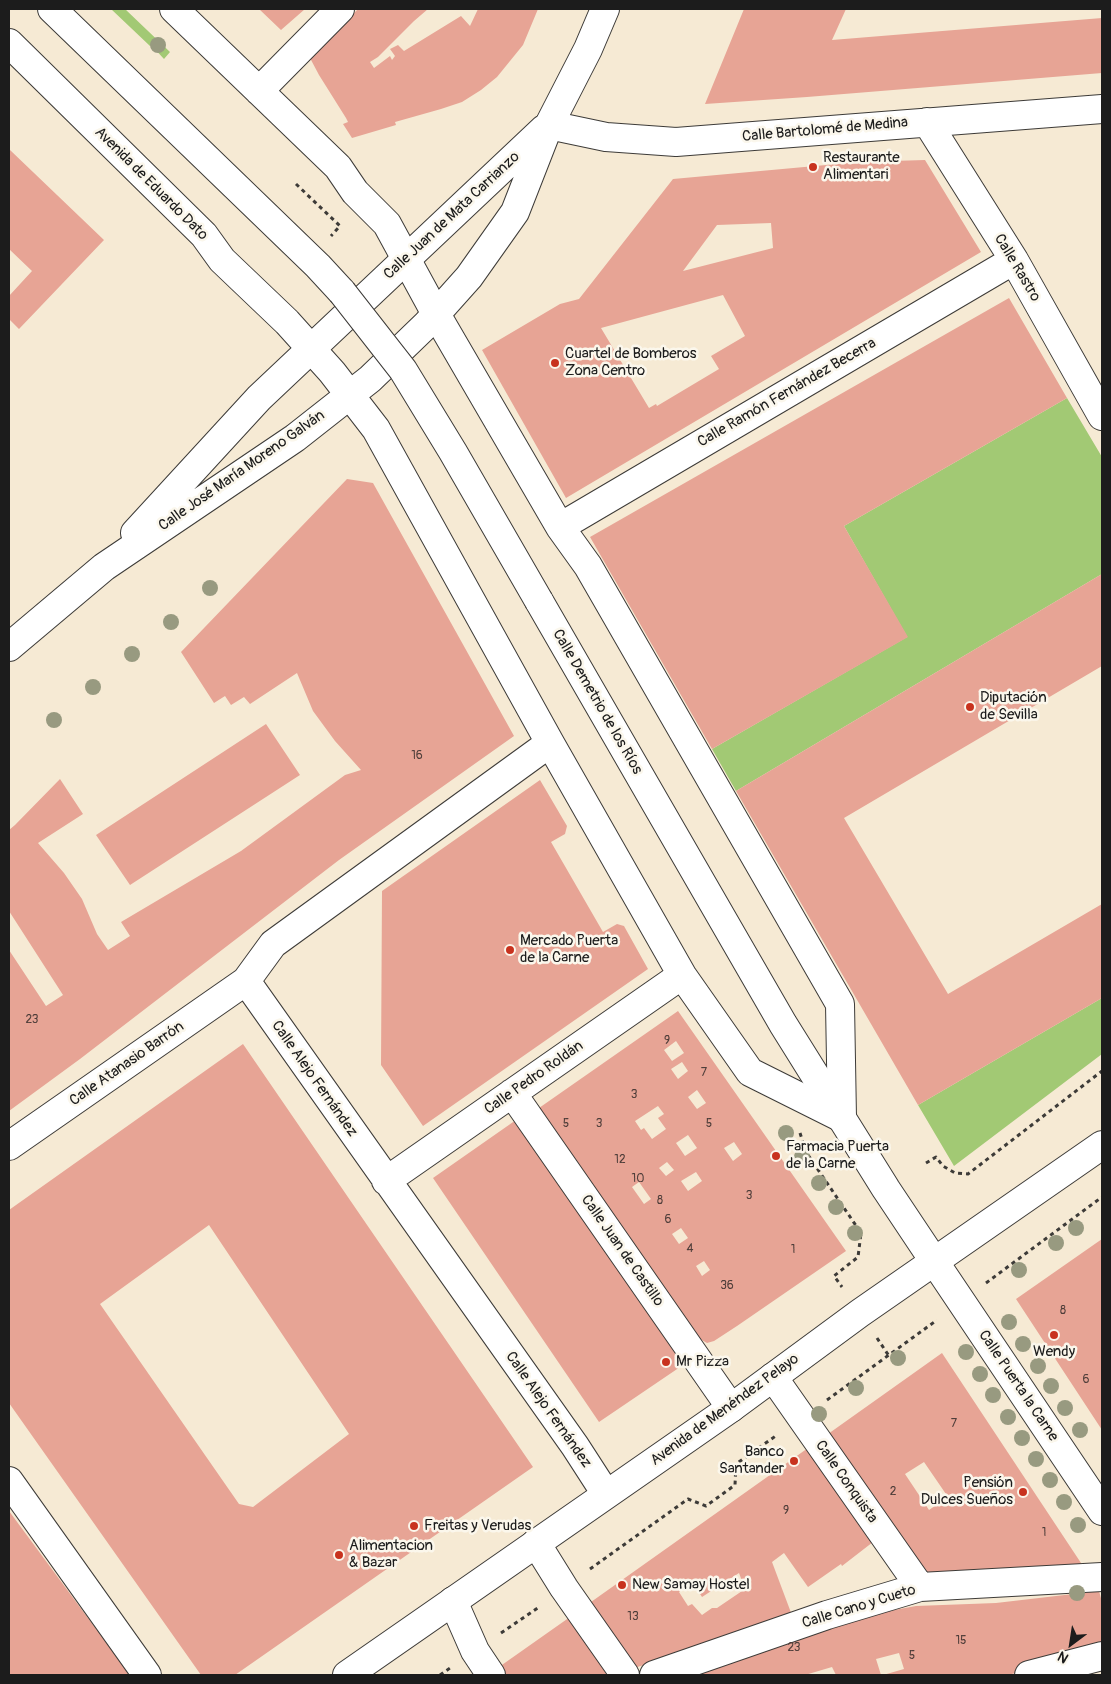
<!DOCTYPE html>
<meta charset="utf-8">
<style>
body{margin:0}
#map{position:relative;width:1111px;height:1684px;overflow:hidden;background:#f6ead4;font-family:Pangolin,sans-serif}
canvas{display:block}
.frame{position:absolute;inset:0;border:10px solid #1c1c1c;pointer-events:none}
.north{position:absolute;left:1046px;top:1619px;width:50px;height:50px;-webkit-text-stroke:4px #fbf7ec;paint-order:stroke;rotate:211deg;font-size:14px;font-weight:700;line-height:20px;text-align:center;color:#1c1c1c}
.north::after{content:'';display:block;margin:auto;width:18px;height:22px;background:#1c1c1c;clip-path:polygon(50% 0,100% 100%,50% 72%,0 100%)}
</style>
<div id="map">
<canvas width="1111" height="1684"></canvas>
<div class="frame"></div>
<div class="north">N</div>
</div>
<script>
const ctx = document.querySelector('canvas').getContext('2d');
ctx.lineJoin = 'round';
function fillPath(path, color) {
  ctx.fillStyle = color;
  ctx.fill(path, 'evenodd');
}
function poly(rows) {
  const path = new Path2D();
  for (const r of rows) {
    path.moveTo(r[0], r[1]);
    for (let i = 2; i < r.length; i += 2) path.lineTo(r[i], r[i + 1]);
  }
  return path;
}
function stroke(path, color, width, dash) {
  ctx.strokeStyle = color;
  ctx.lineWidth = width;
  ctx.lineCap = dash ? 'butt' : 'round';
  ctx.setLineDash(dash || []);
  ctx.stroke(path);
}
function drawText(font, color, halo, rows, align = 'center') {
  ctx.font = font + ' Pangolin,sans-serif';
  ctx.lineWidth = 5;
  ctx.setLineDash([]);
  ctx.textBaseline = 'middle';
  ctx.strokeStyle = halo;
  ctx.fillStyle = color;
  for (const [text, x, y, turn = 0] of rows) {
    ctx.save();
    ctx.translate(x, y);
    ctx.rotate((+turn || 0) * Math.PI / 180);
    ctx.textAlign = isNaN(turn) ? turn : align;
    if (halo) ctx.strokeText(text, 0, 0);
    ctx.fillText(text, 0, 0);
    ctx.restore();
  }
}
const green = poly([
 [111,9,125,9,170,52,164,59,151,45,150,46],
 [1067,398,1102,457,1102,574,736,791,712,749,907,637,844,526],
 [1102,998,1102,1054,954,1166,918,1105]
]);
const building = poly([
 [259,9,305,9,281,30],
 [358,9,428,9,414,21,378,57,370,62,374,68,390,56,392,60,395,56,390,49,398,45,404,51,461,16,470,26,478,9,538,9,523,45,497,77,481,90,462,102,441,109,395,122,396,125,352,138,343,124,348,122,346,118,319,75,310,58],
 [744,9,846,9,832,40,1102,18,1102,73,807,97,705,104],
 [10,150,104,240,19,329,9,319,9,296,32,271,9,249,9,151],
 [925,160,981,252,566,498,482,350,560,304,579,299,673,179,859,162],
 [771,223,773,248,683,271,717,225],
 [723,295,745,336,711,356,719,369,657,406,656,404,649,408,601,328],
 [1009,298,1067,398,844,526,908,637,712,749,590,537],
 [347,479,373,483,514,736,339,860,80,1059,9,1111,9,950,46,1006,63,995,9,911,9,830,15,825,60,779,83,814,38,843,64,873,82,899,97,934,108,950,130,936,121,922,241,851,345,775,361,770,335,741,313,711,297,673,250,704,244,697,231,705,225,696,214,703,181,652],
 [1102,574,1102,666,844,818,948,994,1102,904,1102,998,918,1105,736,791],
 [266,724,300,775,130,885,96,835],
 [540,780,567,826,565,834,551,842,603,932,617,924,624,926,648,969,423,1126,381,1065,382,891],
 [678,1011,846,1251,737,1326,714,1341,707,1343,700,1339,539,1108],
 [676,1041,684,1053,672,1061,664,1050],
 [682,1062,688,1071,678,1079,671,1069],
 [697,1090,706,1103,697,1109,688,1097],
 [658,1106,664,1114,658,1118,666,1129,652,1139,644,1128,641,1130,635,1121],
 [688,1135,697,1148,685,1156,676,1143],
 [734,1142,742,1154,733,1161,724,1148],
 [667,1162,674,1170,666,1176,659,1168],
 [696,1172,702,1181,688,1191,681,1181],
 [639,1182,651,1199,644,1204,632,1187],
 [681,1228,688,1238,679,1244,672,1234],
 [704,1261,710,1270,702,1276,696,1266],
 [243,1044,533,1467,235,1675,201,1675,9,1403,9,1210],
 [209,1225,349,1434,253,1507,239,1504,100,1304],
 [516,1120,686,1363,599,1422,433,1178],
 [1102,1239,1102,1430,1016,1299],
 [942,1353,1081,1563,1079,1568,930,1579,828,1434],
 [924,1462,948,1497,929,1510,905,1474],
 [808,1448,873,1542,842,1566,841,1564,808,1587,784,1553,772,1562,793,1618,631,1669,590,1604,591,1602],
 [739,1573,745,1589,717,1608,712,1608,702,1615,692,1604,688,1606,679,1592,693,1583,702,1597],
 [9,1511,130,1675,9,1675],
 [1099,1591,1102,1602,1102,1650,1008,1675,883,1675,904,1669,899,1653,876,1659,881,1675,836,1675,832,1667,805,1675,688,1675,834,1621,916,1606,996,1603],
 [570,1617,607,1675,505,1675,499,1667]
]);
const path = poly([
 [296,184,340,226,331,236],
 [800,1133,806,1152,861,1233,858,1257,834,1276,842,1287],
 [926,1163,936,1157,943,1166,955,1173,968,1174,1102,1071],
 [986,1283,1102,1197],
 [877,1338,889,1356],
 [827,1400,937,1320],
 [590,1569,688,1499,706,1506,735,1485,736,1464,777,1435],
 [501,1633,539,1607],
 [440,1675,450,1668]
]);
const street = poly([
 [9,43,204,235,222,260,287,322,332,372,376,429,550,743,682,975,750,1072,842,1118,840,1004,588,566,560,527,436,314,387,224,355,192,338,167,174,9],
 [259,91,340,9],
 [927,122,1014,260,1102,416],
 [549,125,606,137,676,142,1102,109],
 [560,527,1014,260],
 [246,981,575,1446,606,1494],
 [512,1093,731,1408],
 [9,1146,246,981,273,944,550,743],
 [386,1181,682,975],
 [934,1261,1102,1511],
 [773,1377,920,1587],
 [9,1481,147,1675],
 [536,1543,564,1588,625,1675],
 [453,1601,475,1651,491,1675],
 [654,1675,827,1615,920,1587,1102,1577],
 [1029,1675,1102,1656]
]);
const secondary = poly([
 [135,533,259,398,544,129],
 [9,647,104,567,295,438,370,379,427,324,469,277,515,212,549,125,588,49,605,9]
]);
const primary = poly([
 [52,9,318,266,342,292],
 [539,601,783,1024,886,1189,934,1261],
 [347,1675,731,1408,860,1313,1102,1145]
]);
const primaryBridge = poly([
 [342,292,403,370,453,452,539,601]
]);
const trees = [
 [158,45],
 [210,588],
 [171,622],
 [132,654],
 [93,687],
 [54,720],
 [786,1133],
 [802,1157],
 [819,1183],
 [836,1207],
 [1076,1228],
 [855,1233],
 [1056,1243],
 [1019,1270],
 [1009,1322],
 [1023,1344],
 [966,1352],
 [898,1358],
 [1038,1366],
 [980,1374],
 [1051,1386],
 [856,1388],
 [993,1395],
 [1065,1408],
 [819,1414],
 [1008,1417],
 [1080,1430],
 [1022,1438],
 [1036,1459],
 [1050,1480],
 [1064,1502],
 [1078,1525],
 [1077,1593]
];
const markers = [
 [813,167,5,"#c8321e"],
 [555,363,5,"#c8321e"],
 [970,707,5,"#c8321e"],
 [510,950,5,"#c8321e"],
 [776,1156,5,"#c8321e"],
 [1054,1335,5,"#c8321e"],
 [666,1362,5,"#c8321e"],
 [794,1461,5,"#c8321e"],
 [1023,1492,5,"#c8321e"],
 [414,1526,5,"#c8321e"],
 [339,1555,5,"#c8321e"],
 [622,1585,5,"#c8321e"]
];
const numberNames = [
 ["16",417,756],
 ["23",32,1020],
 ["9",667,1041],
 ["7",704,1073],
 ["3",634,1095],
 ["5",566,1124],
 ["3",599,1124],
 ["5",709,1124],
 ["12",620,1160],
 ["10",638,1179],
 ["3",749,1196],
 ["8",660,1201],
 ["6",668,1220],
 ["4",690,1249],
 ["1",793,1250],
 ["36",727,1286],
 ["8",1063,1311],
 ["6",1086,1380],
 ["7",954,1424],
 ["2",893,1492],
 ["9",786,1511],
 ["1",1044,1533],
 ["13",633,1617],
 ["15",961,1641],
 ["23",794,1648],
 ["5",912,1656]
];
const streetNames = [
 ["Calle Bartolomé de Medina",825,130,-5],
 ["Avenida de Eduardo Dato",151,184,45],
 ["Calle Juan de Mata Carrianzo",452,216,-43],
 ["Calle Rastro",1017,268,59],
 ["Calle Ramón Fernández Becerra",787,393,-30],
 ["Calle José María Moreno Galván",242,471,-35],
 ["Calle Demetrio de los Ríos",597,702,60],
 ["Calle Atanasio Barrón",127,1064,-35],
 ["Calle Pedro Roldán",534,1078,-35],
 ["Calle Alejo Fernández",314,1079,55],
 ["Calle Juan de Castillo",622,1251,55],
 ["Calle Puerta la Carne",1018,1386,56],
 ["Calle Alejo Fernández",548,1410,55],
 ["Avenida de Menéndez Pelayo",725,1410,-36],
 ["Calle Conquista",846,1482,55],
 ["Calle Cano y Cueto",859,1607,-17]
];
const poiNames = [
 ["Restaurante",823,158],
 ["Alimentari",823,175],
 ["Cuartel de Bomberos",565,354],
 ["Zona Centro",565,371],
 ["Diputación",980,698],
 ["de Sevilla",980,715],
 ["Mercado Puerta",520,941],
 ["de la Carne",520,958],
 ["Farmacia Puerta",786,1147],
 ["de la Carne",786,1164],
 ["Wendy",1054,1352,"center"],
 ["Mr Pizza",676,1362],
 ["Banco",784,1452,"right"],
 ["Santander",784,1469,"right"],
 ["Pensión",1013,1483,"right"],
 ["Dulces Sueños",1013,1500,"right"],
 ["Freitas y Verudas",424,1526],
 ["Alimentacion",349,1546],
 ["& Bazar",349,1563],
 ["New Samay Hostel",632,1585]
];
fillPath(green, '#a2c974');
fillPath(building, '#e7a495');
stroke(street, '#3d3b38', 30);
stroke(secondary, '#3d3b38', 30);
stroke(primary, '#3d3b38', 30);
stroke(path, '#3d3b38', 3, [4, 4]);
stroke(street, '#fff', 28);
stroke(secondary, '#fff', 28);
stroke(primary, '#fff', 28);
stroke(primaryBridge, '#3d3b38', 30, []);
stroke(primaryBridge, '#fff', 28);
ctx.fillStyle = '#989a80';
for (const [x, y] of trees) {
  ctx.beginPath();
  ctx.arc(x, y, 8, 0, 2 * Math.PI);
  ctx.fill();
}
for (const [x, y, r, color] of markers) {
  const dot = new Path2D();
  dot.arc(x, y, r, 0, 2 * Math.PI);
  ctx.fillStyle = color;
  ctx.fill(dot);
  stroke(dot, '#fbf7ec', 2);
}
drawText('12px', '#4f3e3a', null, numberNames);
drawText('15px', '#1c1c1c', '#fbf7ec', streetNames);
drawText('15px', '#1c1c1c', '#fbf7ec', poiNames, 'left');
</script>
